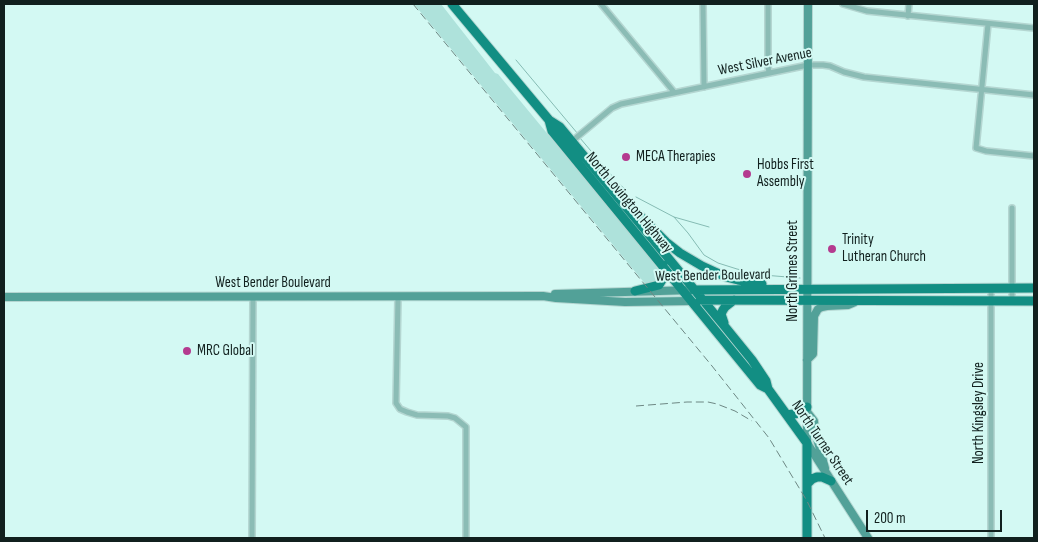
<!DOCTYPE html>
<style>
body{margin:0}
#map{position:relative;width:1038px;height:542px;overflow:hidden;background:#d3f9f3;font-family:"Sofia Sans Condensed",sans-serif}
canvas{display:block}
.frame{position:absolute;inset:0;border:5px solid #11201e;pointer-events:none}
.scale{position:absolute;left:866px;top:510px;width:136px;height:22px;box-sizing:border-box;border:2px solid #11201e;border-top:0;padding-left:6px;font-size:15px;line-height:18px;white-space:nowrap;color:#11201e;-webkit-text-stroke:4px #d3f9f3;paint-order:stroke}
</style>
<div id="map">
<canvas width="1038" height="542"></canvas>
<div class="frame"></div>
<div class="scale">200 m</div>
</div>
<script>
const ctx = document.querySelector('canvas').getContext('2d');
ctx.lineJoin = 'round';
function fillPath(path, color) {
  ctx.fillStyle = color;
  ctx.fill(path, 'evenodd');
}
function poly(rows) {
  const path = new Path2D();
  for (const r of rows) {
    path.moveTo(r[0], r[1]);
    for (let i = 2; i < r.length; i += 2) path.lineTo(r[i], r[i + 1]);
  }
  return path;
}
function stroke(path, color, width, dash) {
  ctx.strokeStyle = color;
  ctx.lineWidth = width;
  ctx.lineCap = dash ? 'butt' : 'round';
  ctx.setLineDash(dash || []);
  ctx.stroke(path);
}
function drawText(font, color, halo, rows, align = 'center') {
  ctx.font = font + ' "Sofia Sans Condensed",sans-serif';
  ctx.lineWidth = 4;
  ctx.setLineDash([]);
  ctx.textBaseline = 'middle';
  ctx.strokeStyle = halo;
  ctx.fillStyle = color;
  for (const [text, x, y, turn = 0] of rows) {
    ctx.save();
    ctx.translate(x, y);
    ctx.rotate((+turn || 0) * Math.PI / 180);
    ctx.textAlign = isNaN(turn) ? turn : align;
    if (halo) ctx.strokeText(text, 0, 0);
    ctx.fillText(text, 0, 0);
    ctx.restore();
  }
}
const green = poly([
 [414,4,441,4,495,73,498,74,655,264,659,272,660,277,658,282,647,286]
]);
const stream = poly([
 [516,60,578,134],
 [580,138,613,177],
 [618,183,626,190],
 [636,197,674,217,709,227],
 [674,217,688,233,704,255,718,263,737,269,763,275,800,278]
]);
const minor = poly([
 [601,4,674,92],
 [703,4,704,87],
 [768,4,768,66,769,73],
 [843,4,867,11,1034,28],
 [908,16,909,4],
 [988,24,976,148,986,151,1034,156],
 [571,142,612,108,621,104,808,65,823,65,830,66,844,72,864,77,1034,95],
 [991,288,991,538],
 [398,297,396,403,400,409,407,412,417,415,448,416,455,418,466,427,466,538],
 [1012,301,1012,208],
 [252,538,253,297]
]);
const secondary = poly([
 [808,4,807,443,868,538],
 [555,294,694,290],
 [4,297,543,296,556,298,625,302,691,301],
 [807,360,813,354,814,316,818,309,822,307,827,306,848,305,855,302],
 [807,412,814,421,815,431,825,468]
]);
const primary = poly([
 [452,4,549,120,560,127,726,328,752,360,766,381,768,389],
 [549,120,552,131,760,385,768,389,807,443,807,538],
 [639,215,666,242,680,253,702,266,726,277,738,280,762,284],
 [694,290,1034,288],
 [635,291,659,285,662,280,664,274,663,265],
 [700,300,1034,301],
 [724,323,721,314,723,310,725,307,734,300],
 [787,415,800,413,807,407],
 [807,484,812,479,817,477,822,477,831,481]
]);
const rail = poly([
 [413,4,712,366,769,438,807,501,825,538],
 [636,406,687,402,708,402,717,404,735,411,752,421]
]);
const markers = [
 [626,157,5,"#b43b8f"],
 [747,174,5,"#b43b8f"],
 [832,249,5,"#b43b8f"],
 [187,351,5,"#b43b8f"]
];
const streetNames = [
 ["West Silver Avenue",765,62,-11],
 ["North Lovington Highway",629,203,50],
 ["North Grimes Street",793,271,-90],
 ["West Bender Boulevard",713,276,-1],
 ["West Bender Boulevard",273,283],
 ["North Kingsley Drive",979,413,-90],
 ["North Turner Street",822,443,56]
];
const poiNames = [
 ["MECA Therapies",636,157],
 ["Hobbs First",757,165],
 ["Assembly",757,182],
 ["Trinity",842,240],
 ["Lutheran Church",842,257],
 ["MRC Global",197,351]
];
fillPath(green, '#aee2db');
stroke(stream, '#85bbb3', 1);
stroke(minor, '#b4d6d1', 8);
stroke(secondary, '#b4d6d1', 10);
stroke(primary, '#b4d6d1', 11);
stroke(minor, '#8bbcb5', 5);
stroke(secondary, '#52a198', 8);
stroke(primary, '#128e83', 9);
stroke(rail, '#6d8783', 1, [8, 4]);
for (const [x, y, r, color] of markers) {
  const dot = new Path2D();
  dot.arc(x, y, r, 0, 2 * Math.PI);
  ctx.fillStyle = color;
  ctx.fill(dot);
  stroke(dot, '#d3f9f3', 2);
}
drawText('15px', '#11201e', '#d3f9f3', streetNames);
drawText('15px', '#11201e', '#d3f9f3', poiNames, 'left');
</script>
